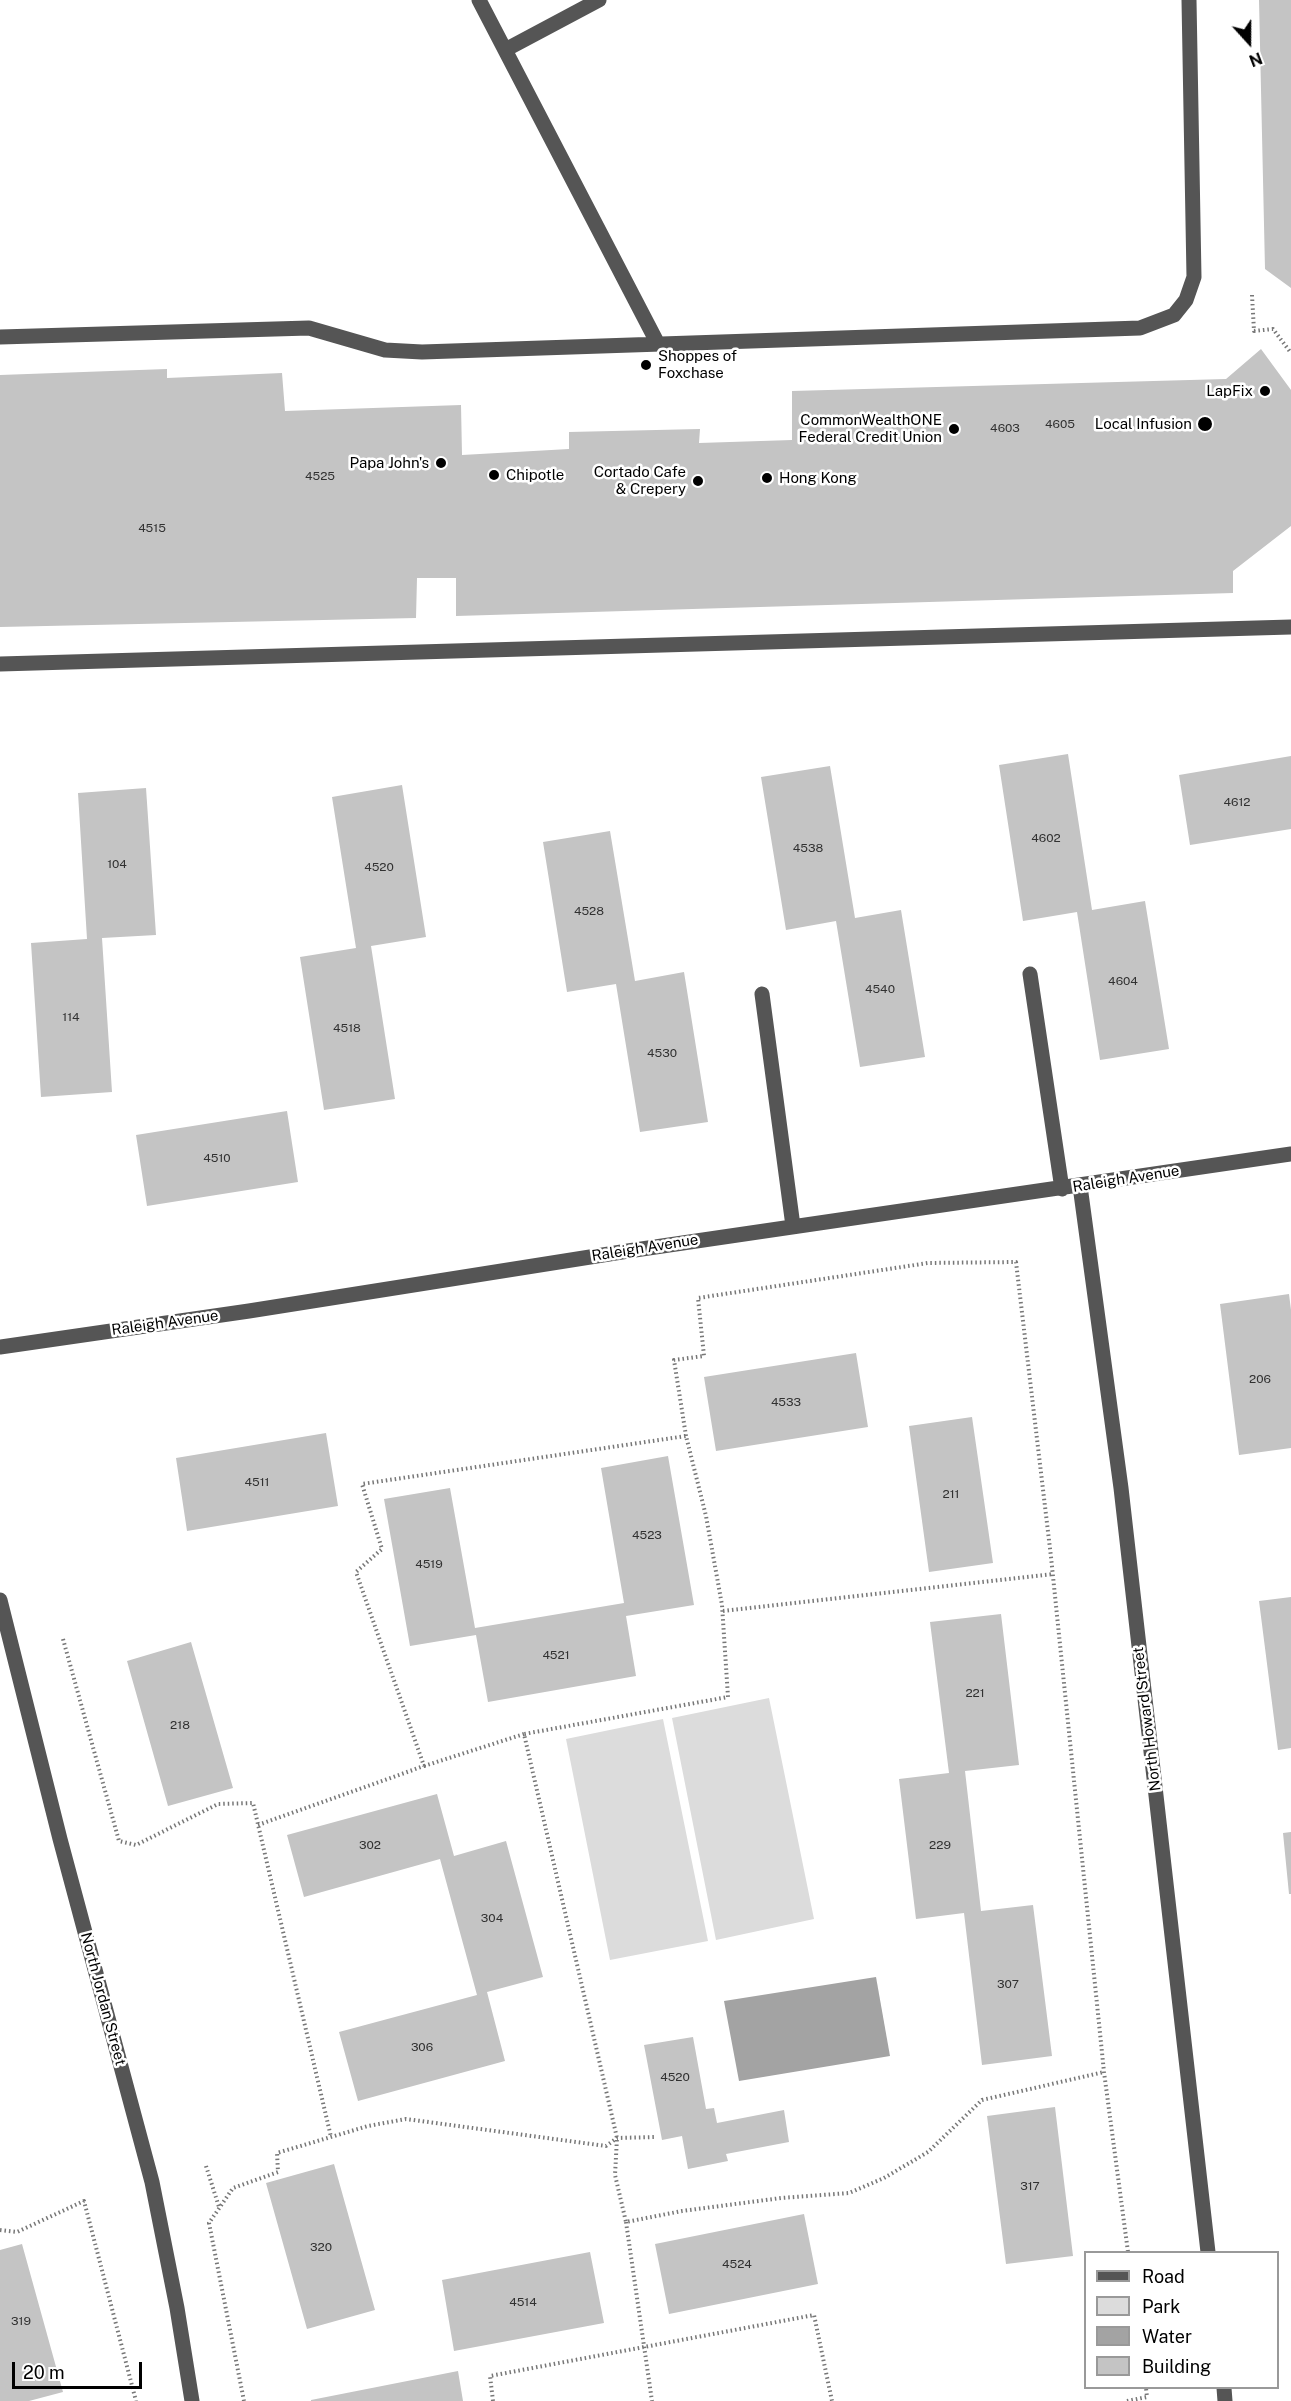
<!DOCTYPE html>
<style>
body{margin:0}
#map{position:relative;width:1291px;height:2401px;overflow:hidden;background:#fff;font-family:"Public Sans",sans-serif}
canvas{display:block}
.legend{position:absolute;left:1084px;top:2251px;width:195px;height:138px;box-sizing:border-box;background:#fff;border:2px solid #999;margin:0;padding:8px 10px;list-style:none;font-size:18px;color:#000}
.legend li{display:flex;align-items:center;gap:12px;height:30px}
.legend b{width:30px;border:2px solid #999}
.north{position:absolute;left:1219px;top:12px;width:60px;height:60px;-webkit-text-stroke:4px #fff;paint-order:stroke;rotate:159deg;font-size:16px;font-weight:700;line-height:24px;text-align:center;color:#000}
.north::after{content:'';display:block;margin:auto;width:21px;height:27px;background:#000;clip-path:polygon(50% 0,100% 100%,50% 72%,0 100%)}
.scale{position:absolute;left:12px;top:2362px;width:130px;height:27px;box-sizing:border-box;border:3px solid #000;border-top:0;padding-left:8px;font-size:18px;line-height:21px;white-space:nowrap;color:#000;-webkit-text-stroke:4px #fff;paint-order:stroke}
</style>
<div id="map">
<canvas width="1291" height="2401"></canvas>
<ul class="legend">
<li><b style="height:8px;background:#555"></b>Road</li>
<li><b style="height:16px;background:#dcdcdc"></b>Park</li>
<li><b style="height:16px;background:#a3a3a3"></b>Water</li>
<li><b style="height:16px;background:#c4c4c4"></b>Building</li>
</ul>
<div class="north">N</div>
<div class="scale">20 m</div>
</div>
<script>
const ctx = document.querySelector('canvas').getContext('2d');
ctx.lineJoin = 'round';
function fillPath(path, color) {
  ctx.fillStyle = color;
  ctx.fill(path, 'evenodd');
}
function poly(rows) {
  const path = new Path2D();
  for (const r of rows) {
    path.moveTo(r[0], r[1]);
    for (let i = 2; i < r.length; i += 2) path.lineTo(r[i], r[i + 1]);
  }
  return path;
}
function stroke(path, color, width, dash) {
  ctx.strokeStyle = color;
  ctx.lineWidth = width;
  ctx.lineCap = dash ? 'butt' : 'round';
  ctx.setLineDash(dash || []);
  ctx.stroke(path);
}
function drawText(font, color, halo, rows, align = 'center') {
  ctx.font = font + ' "Public Sans",sans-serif';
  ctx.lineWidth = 5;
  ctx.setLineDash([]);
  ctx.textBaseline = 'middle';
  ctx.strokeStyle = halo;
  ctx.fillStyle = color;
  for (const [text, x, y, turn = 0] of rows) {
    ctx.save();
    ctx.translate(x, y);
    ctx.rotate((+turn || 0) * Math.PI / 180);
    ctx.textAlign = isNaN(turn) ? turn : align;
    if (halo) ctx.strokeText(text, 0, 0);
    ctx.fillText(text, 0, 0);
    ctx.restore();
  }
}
const green = poly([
 [769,1698,814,1919,716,1940,672,1718],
 [663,1719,708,1941,610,1960,566,1739]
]);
const water = poly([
 [876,1977,890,2056,739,2081,724,2001]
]);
const building = poly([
 [1259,0,1291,0,1291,288,1265,269],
 [1261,349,1291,390,1291,526,1233,571,1233,593,456,616,456,578,417,578,416,618,0,627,0,375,167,369,167,378,282,373,285,411,461,405,462,455,569,449,569,432,700,429,699,443,792,440,792,391,1226,379],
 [1068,754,1092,910,1145,901,1169,1049,1100,1060,1077,912,1023,921,999,765],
 [1291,756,1291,829,1190,845,1179,775],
 [830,766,855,918,901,910,925,1057,860,1067,836,921,786,930,761,777],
 [402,785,426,937,371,946,395,1099,324,1110,300,957,356,948,332,797],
 [146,788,156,935,102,938,112,1092,41,1097,31,943,87,939,78,793],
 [610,831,635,981,684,972,708,1122,640,1132,616,984,567,992,543,842],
 [287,1111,298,1182,147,1206,136,1135],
 [1289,1294,1291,1310,1291,1448,1239,1455,1220,1304],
 [856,1353,868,1427,716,1451,704,1377],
 [972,1417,993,1563,929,1572,909,1426],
 [326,1433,338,1506,187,1531,176,1458],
 [668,1456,694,1605,626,1616,636,1676,488,1702,476,1635,410,1646,384,1499,450,1488,475,1628,624,1603,601,1468],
 [1291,1597,1291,1748,1278,1750,1259,1601],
 [1001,1614,1019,1765,965,1771,981,1911,1033,1905,1052,2056,982,2065,964,1913,916,1919,899,1779,949,1773,930,1622],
 [191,1642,233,1788,168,1806,127,1661],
 [437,1794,454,1856,506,1841,543,1977,487,1992,505,2061,358,2101,339,2032,477,1995,440,1859,304,1897,287,1835],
 [1291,1832,1291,1894,1289,1894,1283,1833],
 [693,2037,706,2109,714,2108,717,2123,784,2110,789,2142,726,2154,728,2161,688,2169,682,2136,662,2140,644,2045],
 [1055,2107,1073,2256,1006,2264,987,2116],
 [334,2164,375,2310,307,2329,266,2183],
 [804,2214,818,2284,669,2314,655,2244],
 [22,2244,63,2392,29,2401,0,2401,0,2250],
 [590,2252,604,2323,454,2351,442,2280],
 [458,2371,463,2401,311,2401,311,2400]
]);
const path = poly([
 [1252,295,1254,331,1273,329,1291,353],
 [686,1436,674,1360,704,1356,698,1298,928,1263,1016,1262,1051,1557,1104,2072,1128,2252],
 [723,1611,1053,1574],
 [63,1639,119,1841,136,1845,218,1804,253,1803,331,2137],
 [424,1766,524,1734],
 [258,1825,424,1766,356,1572,382,1549,362,1484,686,1436,706,1516,722,1605,728,1697,524,1734,617,2138,615,2175,626,2222,682,2211,781,2198,849,2193,884,2178,928,2152,982,2100,1104,2072],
 [206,2166,219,2207],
 [626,2222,652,2401],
 [0,2230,17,2232,84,2201,136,2401],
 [244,2401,209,2223,233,2188,278,2172,277,2153,368,2126,406,2119,606,2146,617,2138,655,2137],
 [493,2401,490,2376,814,2315,832,2401],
 [1127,2401,1147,2397,1146,2388]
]);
const minor = poly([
 [479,0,658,344],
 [505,50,599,0],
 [0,337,309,328,385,350,422,352,1140,328,1174,315,1186,300,1194,277,1189,0],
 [0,664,1291,627],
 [1030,974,1062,1189],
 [762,994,793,1226],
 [1080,1186,1121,1488,1208,2252],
 [0,1347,249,1311,628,1251,1291,1154],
 [0,1600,60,1839,152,2182,177,2308,192,2401],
 [1224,2388,1225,2401]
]);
const markers = [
 [646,365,6,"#000"],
 [1265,391,6,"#000"],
 [1205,424,8,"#000"],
 [954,429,6,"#000"],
 [441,463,6,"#000"],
 [494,475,6,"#000"],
 [767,478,6,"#000"],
 [698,481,6,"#000"]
];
const numberNames = [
 ["4605",1060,424],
 ["4603",1005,428],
 ["4525",320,476],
 ["4515",152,528],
 ["4612",1237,802],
 ["4602",1046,838],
 ["4538",808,848],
 ["104",117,864],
 ["4520",379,867],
 ["4528",589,911],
 ["4604",1123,981],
 ["4540",880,989],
 ["114",71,1017],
 ["4518",347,1028],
 ["4530",662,1053],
 ["4510",217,1158],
 ["206",1260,1379],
 ["4533",786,1402],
 ["4511",257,1482],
 ["211",951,1494],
 ["4523",647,1535],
 ["4519",429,1564],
 ["4521",556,1655],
 ["221",975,1693],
 ["218",180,1725],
 ["302",370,1845],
 ["229",940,1845],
 ["304",492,1918],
 ["307",1008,1984],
 ["306",422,2047],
 ["4520",675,2077],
 ["317",1030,2186],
 ["320",321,2247],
 ["4524",737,2264],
 ["4514",523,2302],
 ["319",21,2321]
];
const poiNames = [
 ["Shoppes of",658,356,"left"],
 ["Foxchase",658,373,"left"],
 ["LapFix",1253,391],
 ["CommonWealthONE",942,420],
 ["Federal Credit Union",942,437],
 ["Local Infusion",1192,424],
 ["Papa John's",429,463],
 ["Cortado Cafe",686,472],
 ["& Crepery",686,489],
 ["Chipotle",506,475,"left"],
 ["Hong Kong",779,478,"left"]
];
const streetNames = [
 ["Raleigh Avenue",1126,1179,-9],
 ["Raleigh Avenue",645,1248,-9],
 ["Raleigh Avenue",165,1323,-8],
 ["North Howard Street",1147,1719,-97],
 ["North Jordan Street",103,1999,75]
];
fillPath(green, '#dcdcdc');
fillPath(water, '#a3a3a3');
fillPath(building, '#c4c4c4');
stroke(path, '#777', 4, [1.5, 3]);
stroke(minor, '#555', 15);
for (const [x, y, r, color] of markers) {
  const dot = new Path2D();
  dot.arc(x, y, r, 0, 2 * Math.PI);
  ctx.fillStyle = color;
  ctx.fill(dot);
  stroke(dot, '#fff', 2);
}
drawText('12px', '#313131', null, numberNames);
drawText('15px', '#000', '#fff', poiNames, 'right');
drawText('15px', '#000', '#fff', streetNames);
</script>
